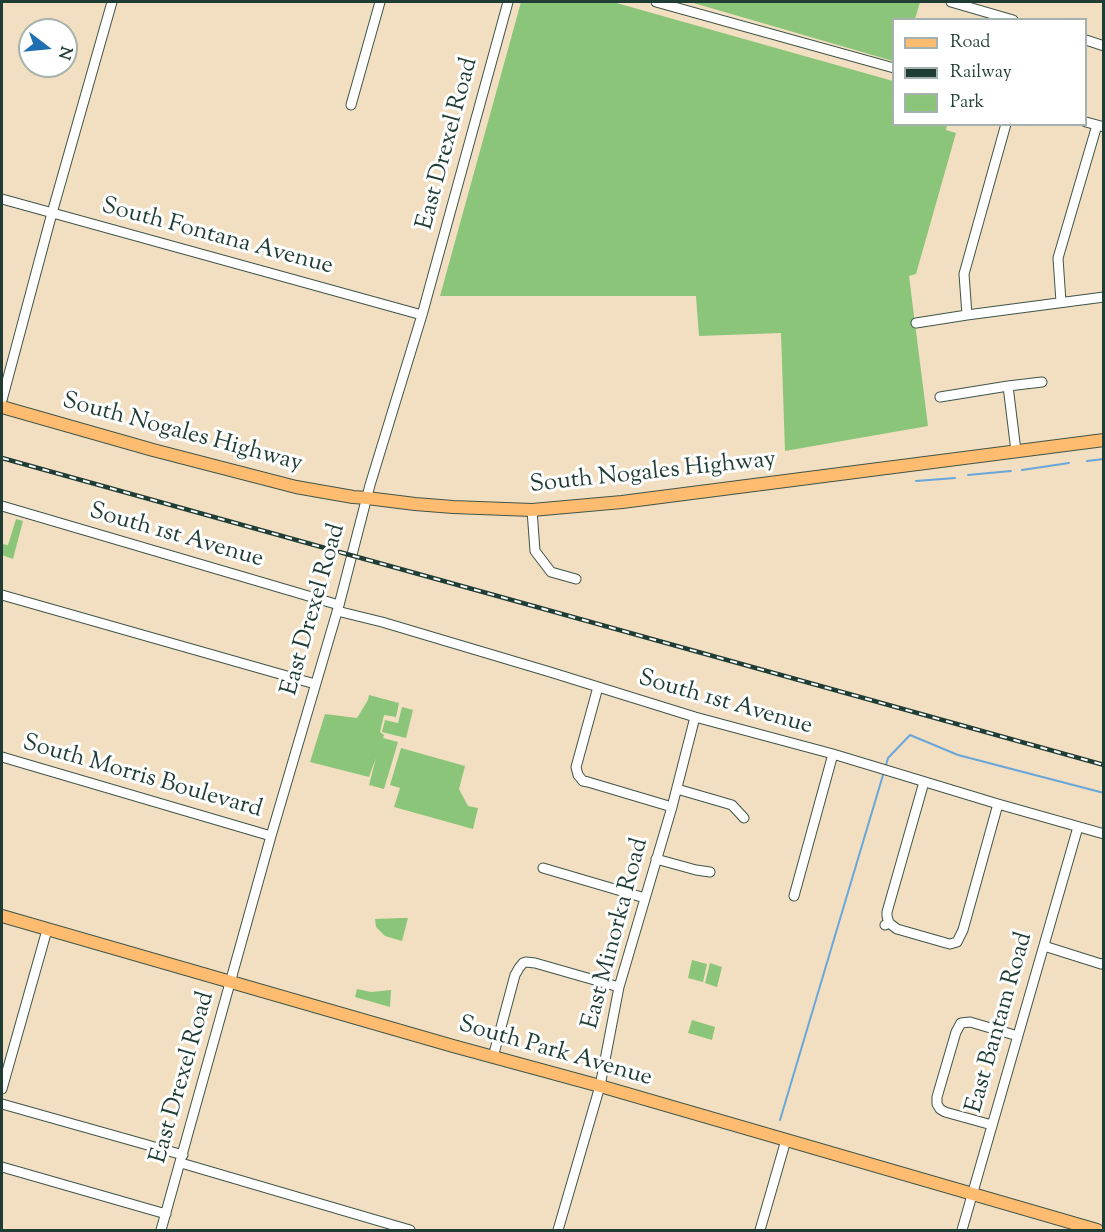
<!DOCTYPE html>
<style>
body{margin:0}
#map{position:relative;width:1105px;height:1232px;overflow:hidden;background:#f2dfc1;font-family:"Sorts Mill Goudy",serif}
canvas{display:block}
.frame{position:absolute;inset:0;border:3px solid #1f3d34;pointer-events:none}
.legend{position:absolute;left:892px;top:18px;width:195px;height:108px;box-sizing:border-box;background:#fff;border:2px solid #a5b1ae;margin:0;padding:8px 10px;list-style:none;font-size:18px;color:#1f3d34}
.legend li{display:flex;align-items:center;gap:12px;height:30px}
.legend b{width:30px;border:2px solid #a5b1ae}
.north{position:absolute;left:18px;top:18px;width:60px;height:60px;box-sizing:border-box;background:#fff;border:2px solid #a5b1ae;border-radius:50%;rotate:106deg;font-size:16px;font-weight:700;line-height:24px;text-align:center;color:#1f3d34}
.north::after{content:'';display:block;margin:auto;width:21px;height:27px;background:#1f6fb2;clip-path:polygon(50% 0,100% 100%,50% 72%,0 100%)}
</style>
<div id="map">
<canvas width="1105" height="1232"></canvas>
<div class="frame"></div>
<ul class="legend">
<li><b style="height:8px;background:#febc70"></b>Road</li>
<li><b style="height:8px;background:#1f3d34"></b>Railway</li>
<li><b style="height:16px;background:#8bc57a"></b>Park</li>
</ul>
<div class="north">N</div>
</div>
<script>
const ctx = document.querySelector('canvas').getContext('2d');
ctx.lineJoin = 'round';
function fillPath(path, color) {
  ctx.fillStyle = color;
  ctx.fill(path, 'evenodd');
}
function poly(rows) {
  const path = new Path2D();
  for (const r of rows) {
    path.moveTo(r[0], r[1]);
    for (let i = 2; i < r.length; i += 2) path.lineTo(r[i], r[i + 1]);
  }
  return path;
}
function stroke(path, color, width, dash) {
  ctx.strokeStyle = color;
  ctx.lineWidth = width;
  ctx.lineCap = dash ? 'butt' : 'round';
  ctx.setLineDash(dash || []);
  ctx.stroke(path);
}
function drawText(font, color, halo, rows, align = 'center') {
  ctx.font = font + ' "Sorts Mill Goudy",serif';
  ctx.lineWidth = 6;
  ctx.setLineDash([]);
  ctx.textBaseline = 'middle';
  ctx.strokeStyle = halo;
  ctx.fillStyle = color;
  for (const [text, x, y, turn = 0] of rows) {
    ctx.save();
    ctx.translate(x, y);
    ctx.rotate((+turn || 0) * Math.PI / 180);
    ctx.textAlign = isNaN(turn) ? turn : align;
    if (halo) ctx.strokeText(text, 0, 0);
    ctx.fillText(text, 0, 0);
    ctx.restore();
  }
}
const green = poly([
 [521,2,613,2,893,81,894,124,947,125,946,130,956,133,916,274,909,276,928,426,785,451,781,333,699,336,696,296,440,296],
 [690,2,920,2,915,19,894,20,893,61],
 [16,519,23,521,13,559,2,555,2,544,8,545],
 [369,695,399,703,396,717,384,715,380,732,384,735,383,738,398,742,384,789,369,785,376,758,369,777,310,762,325,714,357,718,368,700],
 [402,707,413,710,406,738,382,732,385,720,398,723],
 [401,748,465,766,459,789,468,806,478,808,473,829,394,807,400,788,390,785],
 [401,918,408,918,402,941,385,936,376,927,375,919],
 [692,960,707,964,703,982,688,978],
 [710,963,722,967,717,987,705,983],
 [357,989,371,992,391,990,390,1007,355,997],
 [692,1020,715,1027,712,1040,688,1033]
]);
const stream = poly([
 [1087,461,1104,459],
 [1022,470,1069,463],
 [968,475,1011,471],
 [916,481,955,478],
 [886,765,888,758,910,735,958,755,1104,793],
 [780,1120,883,775]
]);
const minor = poly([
 [656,2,894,68],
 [951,2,1013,20],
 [1086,40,1104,46],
 [351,105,380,2],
 [1086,122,1104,127],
 [2,199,422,315],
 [1061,302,1058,258,1097,125],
 [967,315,964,274,1006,124],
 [916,323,967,315,1104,297],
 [1008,386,1042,382],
 [940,397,1008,386,1016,451],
 [2,400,52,213,112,2],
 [2,506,339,605],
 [532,510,535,551,551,572,576,579],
 [2,595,315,684],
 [337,611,382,622,550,672,695,717,833,754,998,804,1104,834],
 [598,687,578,760,576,767,578,775,583,781,588,782,672,807],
 [2,757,271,836],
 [677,789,732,805,744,818],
 [656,859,696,870,710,872],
 [543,868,645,898],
 [794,896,833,754],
 [889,923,897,929,946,943,950,944,957,942],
 [885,925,889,923,887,916,887,912,924,782],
 [957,942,963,930,998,804],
 [1044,946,1101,964,1104,963],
 [493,1057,515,975,519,968,523,963,526,962,535,963,619,987],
 [2,1089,47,930],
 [2,1104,183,1155],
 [992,1125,945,1112,940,1109,937,1104,937,1097,956,1032,961,1023,970,1022,1018,1036],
 [181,1163,410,1230],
 [2,1167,166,1214],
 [161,1230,271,836,339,605,370,485,422,315,508,2],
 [558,1230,600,1086,619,987,672,807,695,717],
 [760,1230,786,1140],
 [962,1230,1078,827]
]);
const major = poly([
 [2,407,153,450,296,487,353,497,367,498,415,504,453,507,532,510,622,502,1104,440],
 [2,916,453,1046,600,1086,1097,1230]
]);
const rail = poly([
 [2,458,1104,765]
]);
const streetNames = [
 ["East Drexel Road",449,144,-75],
 ["South Fontana Avenue",217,238,15],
 ["South Nogales Highway",182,434,15],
 ["South Nogales Highway",653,474,-6],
 ["South 1st Avenue",176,537,16],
 ["East Drexel Road",315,610,-74],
 ["South 1st Avenue",725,704,16],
 ["South Morris Boulevard",142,778,16],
 ["East Minorka Road",617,934,-75],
 ["East Bantam Road",1001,1023,-74],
 ["South Park Avenue",555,1053,16],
 ["East Drexel Road",184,1078,-74]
];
fillPath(green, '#8bc57a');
stroke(stream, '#69a6da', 2);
stroke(minor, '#3f5549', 11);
stroke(major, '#3f5549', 14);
stroke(minor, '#fff', 9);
stroke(major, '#febc70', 12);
stroke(rail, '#1f3d34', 4.5);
stroke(rail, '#fff', 2, [7]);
drawText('24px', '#1f3d34', '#fff', streetNames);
</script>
